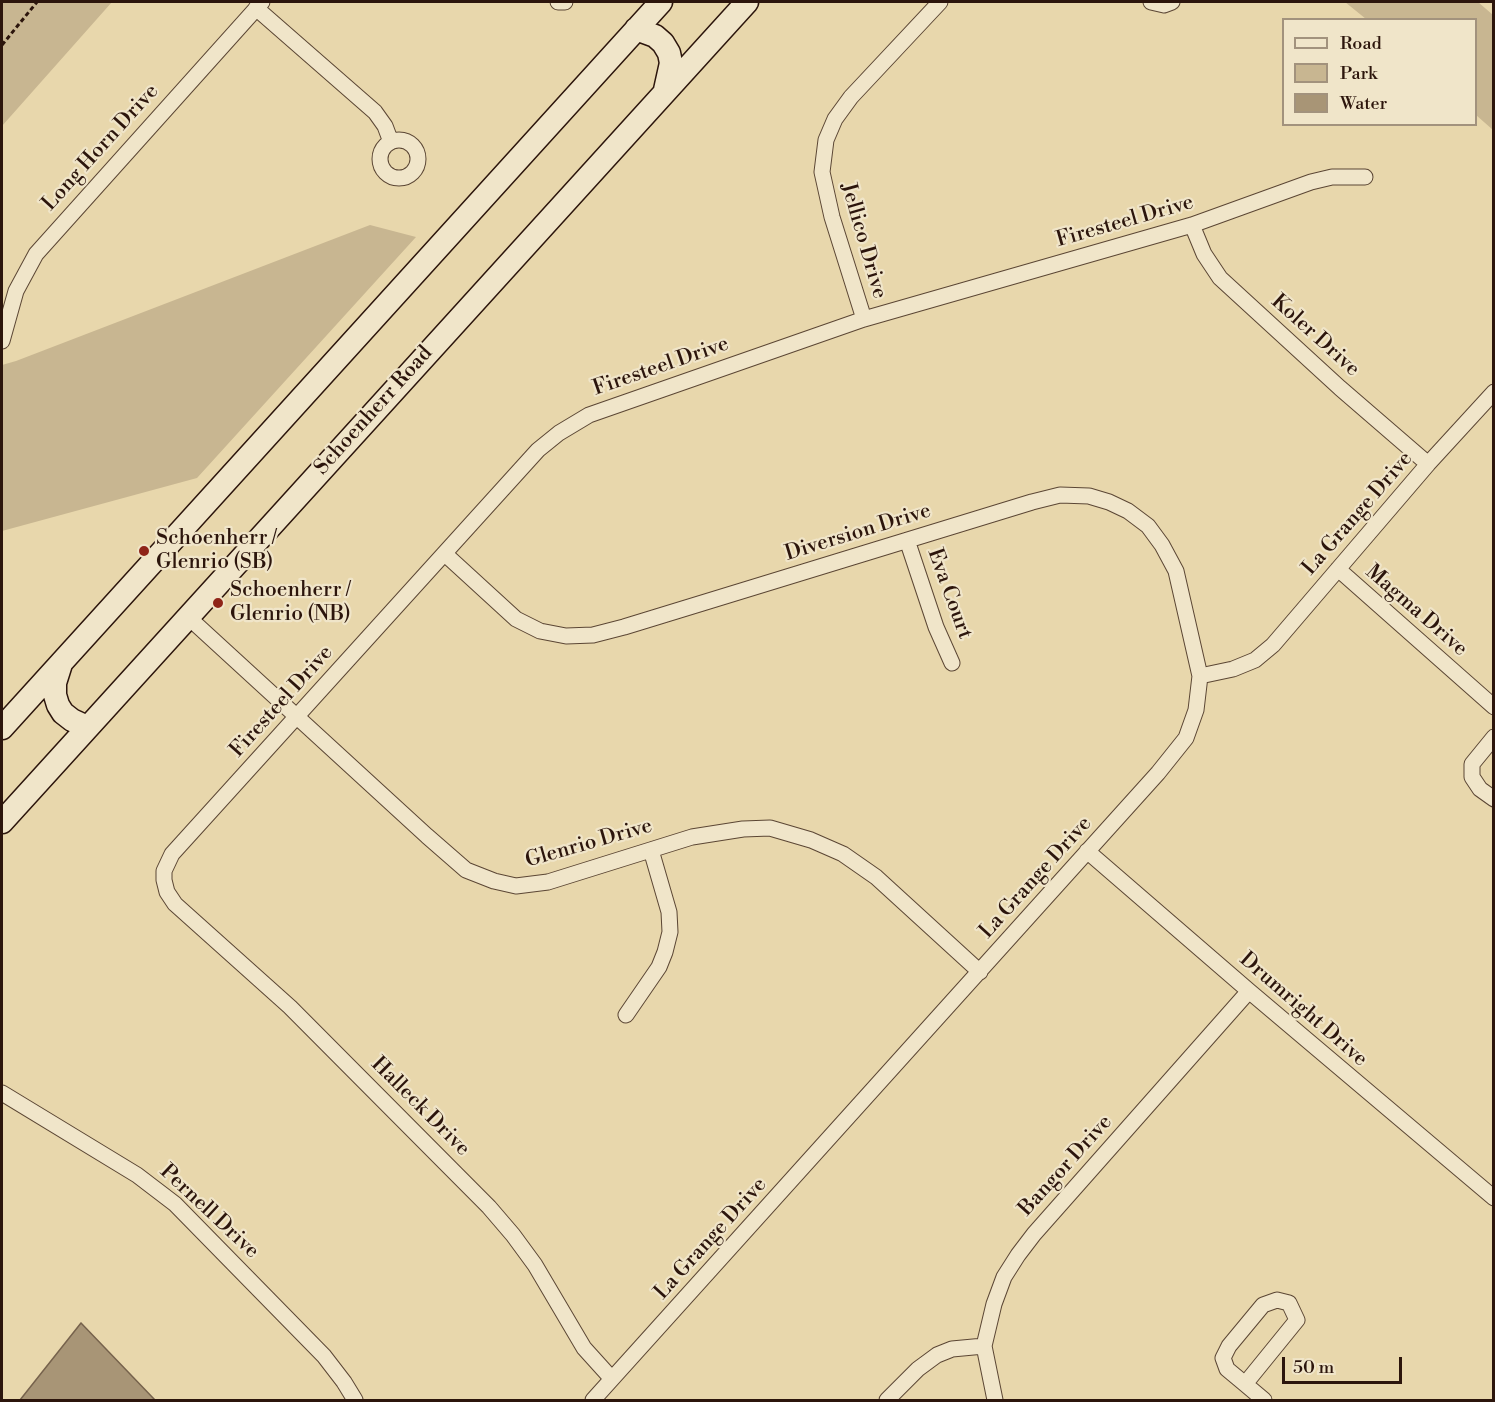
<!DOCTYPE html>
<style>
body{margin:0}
#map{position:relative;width:1495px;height:1402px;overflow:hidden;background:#e8d7ac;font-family:"Libre Bodoni",serif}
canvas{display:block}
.frame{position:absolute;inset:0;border:3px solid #2c150c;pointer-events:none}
.legend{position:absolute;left:1282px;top:18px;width:195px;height:108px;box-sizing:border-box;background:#f0e5c9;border:2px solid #a2927d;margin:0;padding:8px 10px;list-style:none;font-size:18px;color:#2c150c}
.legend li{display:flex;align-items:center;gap:12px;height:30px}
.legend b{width:30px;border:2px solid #a2927d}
.scale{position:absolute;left:1282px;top:1357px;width:120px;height:27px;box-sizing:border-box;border:3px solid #2c150c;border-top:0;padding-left:8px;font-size:18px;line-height:21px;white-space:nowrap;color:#2c150c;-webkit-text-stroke:4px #f0e5c9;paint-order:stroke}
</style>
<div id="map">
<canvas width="1495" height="1402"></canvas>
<div class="frame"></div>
<ul class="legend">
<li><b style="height:8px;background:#f0e5c9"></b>Road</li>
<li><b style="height:16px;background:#c8b691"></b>Park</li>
<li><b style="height:16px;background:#a89576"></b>Water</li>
</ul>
<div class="scale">50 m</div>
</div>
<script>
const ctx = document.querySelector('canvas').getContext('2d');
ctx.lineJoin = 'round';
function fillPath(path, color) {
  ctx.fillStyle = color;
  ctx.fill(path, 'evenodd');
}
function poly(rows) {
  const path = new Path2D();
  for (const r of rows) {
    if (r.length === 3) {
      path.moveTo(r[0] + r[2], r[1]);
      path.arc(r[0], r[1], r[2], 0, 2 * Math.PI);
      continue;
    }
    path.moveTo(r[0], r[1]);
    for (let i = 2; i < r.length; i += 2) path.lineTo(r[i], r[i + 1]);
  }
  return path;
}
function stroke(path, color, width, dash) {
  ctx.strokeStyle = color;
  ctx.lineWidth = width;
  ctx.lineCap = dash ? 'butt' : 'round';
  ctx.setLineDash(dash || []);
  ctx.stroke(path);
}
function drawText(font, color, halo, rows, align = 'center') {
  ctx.font = font + ' "Libre Bodoni",serif';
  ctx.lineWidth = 4.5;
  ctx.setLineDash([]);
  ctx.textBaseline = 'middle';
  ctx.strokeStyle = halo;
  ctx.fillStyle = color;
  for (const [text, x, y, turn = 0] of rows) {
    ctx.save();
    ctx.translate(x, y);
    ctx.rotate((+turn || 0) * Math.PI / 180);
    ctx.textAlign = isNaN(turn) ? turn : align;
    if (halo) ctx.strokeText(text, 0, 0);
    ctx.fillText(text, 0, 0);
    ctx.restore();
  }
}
const green = poly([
 [2,2,112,2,2,126],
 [1345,2,1478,2,1493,15,1493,130,1476,115,1476,20,1366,19],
 [370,225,416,237,197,478,2,531,2,365,16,361]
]);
const water = poly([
 [81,1323,155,1400,20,1400,81,1323]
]);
const path = poly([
 [2,45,37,2]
]);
const minor = poly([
 [558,2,565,2],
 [1151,2,1164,5,1172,2],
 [256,8,375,112,385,126,391,142],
 [399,159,19],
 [1192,225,1204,254,1220,278,1340,388,1428,464],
 [864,319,832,217,822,172,826,140,835,119,851,97,940,2],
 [2,341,16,291,36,254,262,2],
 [907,540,936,627,952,663],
 [445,554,516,619,540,631,566,636,593,635,624,627,1032,502,1060,495,1089,496,1109,502,1128,511,1148,526,1162,545,1176,571,1200,676,1196,710,1186,738,1158,773,593,1400],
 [1338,569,1494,707],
 [187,616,427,836,466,870,494,881,516,886,548,882,692,837,743,829,770,828,811,840,843,854,876,877,980,972],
 [1200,676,1233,669,1255,660,1273,645,1428,464,1494,392],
 [1494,737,1472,764,1472,777,1480,789,1494,799],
 [1087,851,1249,991,1494,1198],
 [626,1015,659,967,665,952,670,932,669,912,651,850],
 [2,1093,137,1175,175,1204,324,1356,344,1382,355,1400],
 [612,1379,584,1348,535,1265,513,1235,489,1207,290,1007,175,904,167,892,164,880,164,871,172,854,538,450,559,433,589,415,864,319,1192,225,1311,182,1332,177,1365,177],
 [1245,1384,1297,1320,1289,1303,1277,1300,1263,1305,1229,1346,1223,1358,1227,1369,1245,1384,1264,1400],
 [887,1400,918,1369,937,1355,952,1349,984,1346],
 [995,1400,984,1346,994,1304,1004,1277,1018,1255,1034,1234,1249,991]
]);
const secondary = poly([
 [636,29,655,36,663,43,669,53,671,63,665,90],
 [61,664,55,683,55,695,58,705,63,713,72,720,87,727],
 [2,728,661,2],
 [2,822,747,2]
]);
const markers = [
 [144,551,6,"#8f2418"],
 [218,603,6,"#8f2418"]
];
const streetNames = [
 ["Long Horn Drive",101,148,-48],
 ["Firesteel Drive",1125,222,-16],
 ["Jellico Drive",863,241,74],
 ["Koler Drive",1315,336,42],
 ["Firesteel Drive",661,367,-19],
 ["Schoenherr Road",374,411,-48],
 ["La Grange Drive",1358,514,-49],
 ["Diversion Drive",858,533,-17],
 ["Eva Court",949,594,70],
 ["Magma Drive",1416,611,41],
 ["Firesteel Drive",282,702,-48],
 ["Glenrio Drive",589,844,-16],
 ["La Grange Drive",1036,878,-48],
 ["Drumright Drive",1303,1010,41],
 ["Halleck Drive",420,1107,45],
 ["Bangor Drive",1066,1166,-48],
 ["Pernell Drive",209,1212,43],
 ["La Grange Drive",711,1239,-48]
];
const poiNames = [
 ["Schoenherr /",156,539],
 ["Glenrio (SB)",156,563],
 ["Schoenherr /",230,591],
 ["Glenrio (NB)",230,615]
];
fillPath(green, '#c8b691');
fillPath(water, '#a89576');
stroke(water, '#76624c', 1.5);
stroke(minor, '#5b4634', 17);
stroke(secondary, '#2c150c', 25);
stroke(path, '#2c150c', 3, [4.5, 3]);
stroke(minor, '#f0e5c9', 15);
stroke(secondary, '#f0e5c9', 22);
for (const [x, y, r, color] of markers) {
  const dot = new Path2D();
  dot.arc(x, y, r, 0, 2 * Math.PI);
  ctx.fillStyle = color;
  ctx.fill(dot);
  stroke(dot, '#f0e5c9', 2);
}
drawText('21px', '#2c150c', '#f0e5c9', streetNames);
drawText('21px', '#2c150c', '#f0e5c9', poiNames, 'left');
</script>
